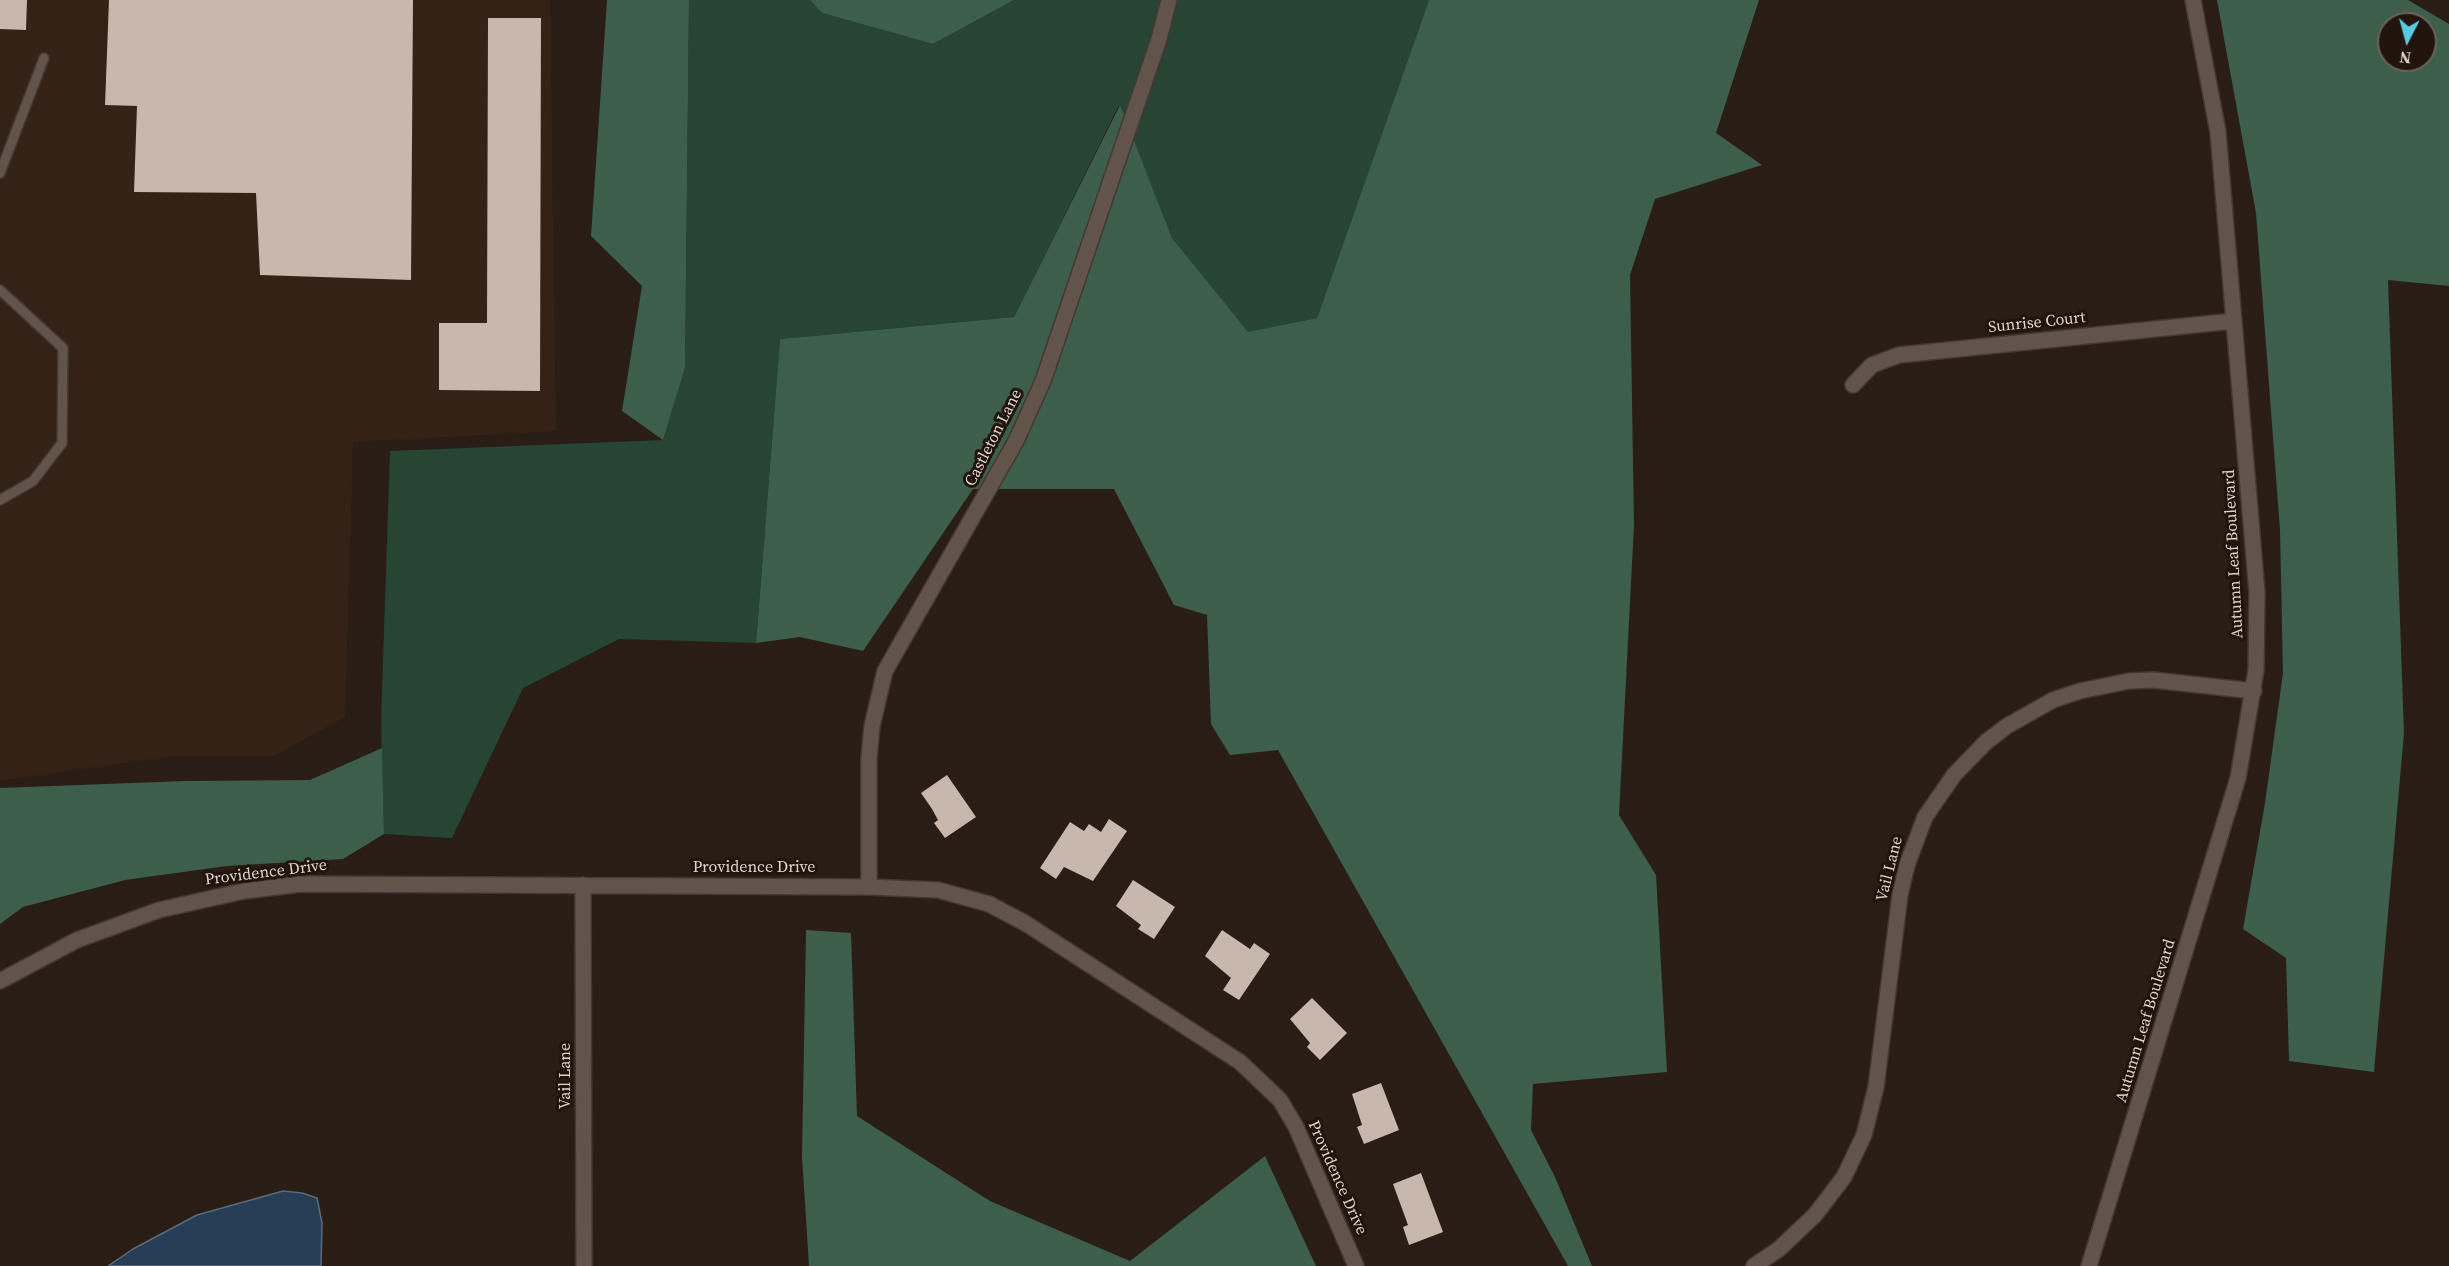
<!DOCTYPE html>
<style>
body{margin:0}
#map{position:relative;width:2449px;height:1266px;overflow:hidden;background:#291d15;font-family:"Source Serif 4",serif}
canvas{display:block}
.north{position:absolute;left:2377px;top:12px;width:60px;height:60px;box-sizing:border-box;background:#20140c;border:2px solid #6c615a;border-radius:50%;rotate:186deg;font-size:16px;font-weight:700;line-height:24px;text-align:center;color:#ddd4ce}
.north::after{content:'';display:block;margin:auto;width:21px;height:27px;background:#58c9e3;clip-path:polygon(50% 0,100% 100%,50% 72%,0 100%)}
</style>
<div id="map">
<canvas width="2449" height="1266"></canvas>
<div class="north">N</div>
</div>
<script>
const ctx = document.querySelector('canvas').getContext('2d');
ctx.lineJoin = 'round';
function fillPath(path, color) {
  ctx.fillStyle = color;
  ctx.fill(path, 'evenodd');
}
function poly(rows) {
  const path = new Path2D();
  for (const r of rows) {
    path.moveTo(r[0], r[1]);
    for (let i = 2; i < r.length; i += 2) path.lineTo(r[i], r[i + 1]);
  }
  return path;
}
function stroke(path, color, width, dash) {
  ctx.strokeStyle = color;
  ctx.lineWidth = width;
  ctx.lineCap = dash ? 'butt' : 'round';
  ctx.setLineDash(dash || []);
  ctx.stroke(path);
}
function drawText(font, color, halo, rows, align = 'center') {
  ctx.font = font + ' "Source Serif 4",serif';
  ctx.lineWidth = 6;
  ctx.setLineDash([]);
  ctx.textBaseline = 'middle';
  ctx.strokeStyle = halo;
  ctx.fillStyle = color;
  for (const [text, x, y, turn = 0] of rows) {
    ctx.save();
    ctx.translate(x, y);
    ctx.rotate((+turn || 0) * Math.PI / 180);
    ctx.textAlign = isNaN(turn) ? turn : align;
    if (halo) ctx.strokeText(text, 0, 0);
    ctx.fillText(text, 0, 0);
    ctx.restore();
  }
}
const built = poly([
 [0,0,550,0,556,431,353,442,345,717,274,756,174,756,0,781]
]);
const green = poly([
 [689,0,810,0,822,13,933,44,1014,0,1429,0,1317,318,1247,333,1172,238,1119,105,1014,317,780,339,756,643,619,639,523,688,452,838,384,834,381,721,390,451,663,440,685,368]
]);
const forest = poly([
 [607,0,689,0,685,368,663,440,622,411,642,286,591,236],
 [810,0,1014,0,933,44,822,13],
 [1429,0,1759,0,1716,133,1762,165,1655,199,1630,275,1634,525,1619,815,1656,875,1667,1072,1533,1084,1531,1130,1555,1177,1592,1266,1568,1266,1278,750,1230,755,1211,724,1207,615,1174,605,1114,489,973,489,863,651,800,637,756,643,780,339,1014,317,1120,105,1172,238,1248,332,1317,318],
 [2217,0,2408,0,2449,24,2449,286,2388,280,2404,733,2374,1072,2289,1061,2286,958,2243,929,2265,803,2283,673,2280,530,2256,213],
 [2389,24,2425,24,2425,60,2389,60],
 [382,748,384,834,343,859,227,866,125,880,23,907,0,924,0,788,185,781,310,780],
 [806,930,851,933,857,1116,990,1201,1130,1261,1265,1156,1316,1266,809,1266,802,1156]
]);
const water = poly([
 [283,1191,302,1193,317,1198,322,1223,321,1266,108,1266,133,1249,197,1215,283,1191]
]);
const building = poly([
 [0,0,27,0,26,30,0,29],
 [109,0,413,0,411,280,260,275,256,193,134,192,137,106,105,105],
 [488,18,541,18,540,391,439,390,439,323,487,323],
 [947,775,976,817,945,838,934,823,938,820,932,809,921,793],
 [1109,819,1127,831,1093,881,1064,867,1056,879,1040,868,1070,822,1084,831,1089,824,1101,832],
 [1133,880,1175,907,1154,939,1138,929,1141,925,1116,906],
 [1222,930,1250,949,1254,943,1270,954,1239,1000,1223,990,1231,978,1205,956],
 [1312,998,1347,1033,1320,1060,1307,1047,1310,1043,1290,1019],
 [1381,1083,1399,1130,1364,1144,1357,1127,1362,1125,1352,1094],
 [1421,1173,1443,1232,1409,1245,1403,1227,1408,1225,1393,1184]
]);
const service = poly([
 [0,173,44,58],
 [0,290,63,348,62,443,33,481,0,500]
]);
const minor = poly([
 [1853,385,1872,365,1899,355,2234,321],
 [583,885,584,1266],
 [869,887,869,758,872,726,885,671,1016,441,1043,381,1159,39,1169,0],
 [0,981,77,940,159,910,244,891,301,884,869,887,938,890,989,904,1025,923,1240,1062,1280,1100,1296,1127,1356,1266],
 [1754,1266,1779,1249,1815,1215,1844,1177,1864,1135,1876,1087,1900,895,1907,865,1925,817,1954,775,1986,742,2007,726,2053,700,2080,691,2129,681,2153,680,2254,691],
 [2089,1266,2238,778,2256,670,2257,593,2218,132,2193,0]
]);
const streetNames = [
 ["Sunrise Court",2037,323,-6],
 ["Castleton Lane",994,438,-63],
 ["Autumn Leaf Boulevard",2234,554,-93],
 ["Providence Drive",754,868],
 ["Vail Lane",1890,869,-76],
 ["Providence Drive",266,873,-7],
 ["Autumn Leaf Boulevard",2146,1021,-73],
 ["Vail Lane",566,1076,-90],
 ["Providence Drive",1337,1178,66]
];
fillPath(built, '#342216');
fillPath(green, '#274533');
fillPath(forest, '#3d5e4a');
fillPath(water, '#253d55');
stroke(water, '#5c6a79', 1.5);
fillPath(building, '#c7b7ac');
stroke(service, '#433833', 12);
stroke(minor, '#433833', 18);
stroke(service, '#63544b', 9);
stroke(minor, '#63544b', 15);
drawText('16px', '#ddd4ce', '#20140c', streetNames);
</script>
